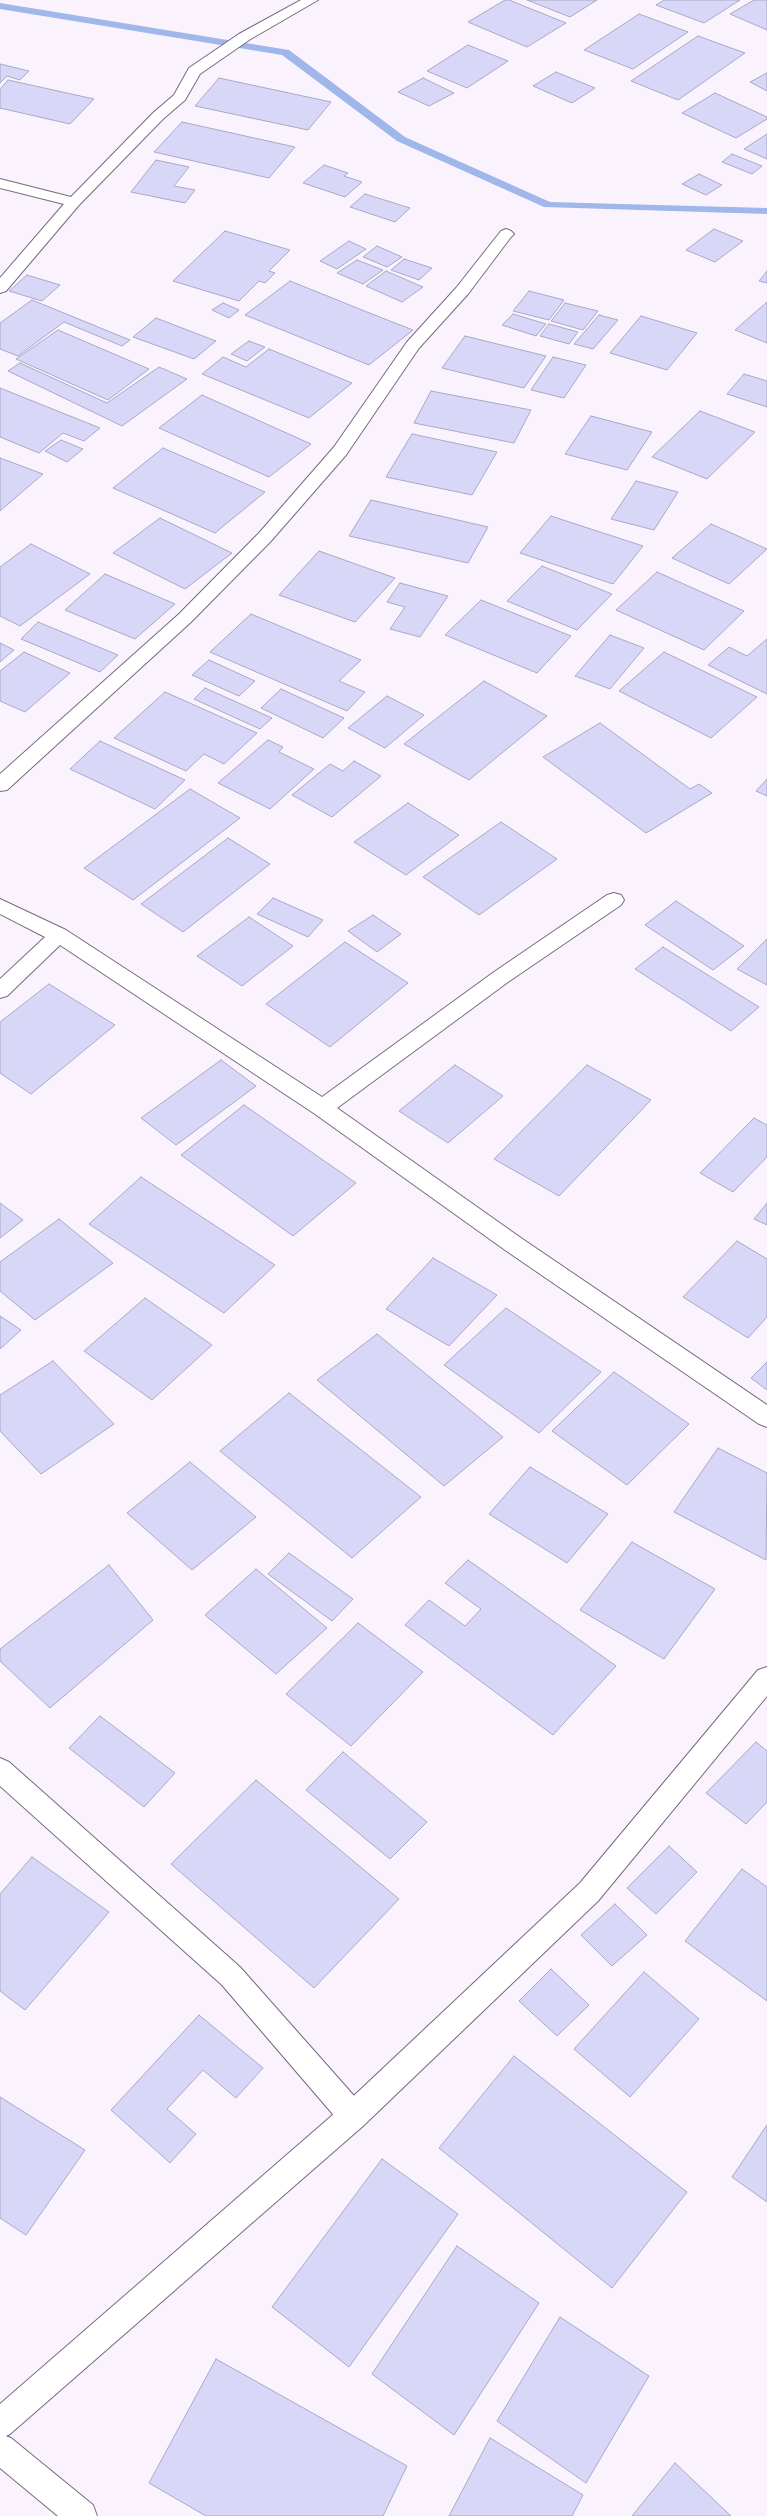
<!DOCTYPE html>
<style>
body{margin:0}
canvas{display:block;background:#faf3fe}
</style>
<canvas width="767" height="2516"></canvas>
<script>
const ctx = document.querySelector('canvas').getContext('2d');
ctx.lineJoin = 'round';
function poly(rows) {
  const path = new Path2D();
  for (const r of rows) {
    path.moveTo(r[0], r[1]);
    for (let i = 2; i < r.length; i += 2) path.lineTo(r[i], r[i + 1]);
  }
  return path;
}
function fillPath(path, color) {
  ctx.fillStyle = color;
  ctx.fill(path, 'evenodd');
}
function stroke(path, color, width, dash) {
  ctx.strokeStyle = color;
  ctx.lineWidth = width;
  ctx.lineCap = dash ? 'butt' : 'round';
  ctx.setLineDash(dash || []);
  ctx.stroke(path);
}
const stream = poly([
 [0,3,289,50,405,137,550,202,767,208,767,214,544,207,397,141,282,55,0,9,0,3]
]);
const building = poly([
 [505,0,509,0,566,23,527,47,468,22,505,0],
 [527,0,597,0,570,17,527,0],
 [664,0,740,0,704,23,656,5,664,0],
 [754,0,767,0,767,30,730,14,754,0],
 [639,14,688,32,633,69,584,50,639,14],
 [698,36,745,53,678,100,631,81,698,36],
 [468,45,508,61,467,88,427,71,468,45],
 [0,64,29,71,20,80,7,76,0,83,0,64],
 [556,72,595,88,572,103,533,86,556,72],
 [767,73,767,91,750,82,767,73],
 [219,78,331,102,308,130,195,106,219,78],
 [423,78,454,93,429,106,398,92,423,78],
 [8,80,94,99,70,124,0,108,0,89,8,80],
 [715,93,767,117,767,119,736,138,682,113,715,93],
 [182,122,295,147,269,178,154,152,182,122],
 [767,134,767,159,744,149,767,134],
 [732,154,762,166,752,174,722,162,732,154],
 [156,160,189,167,174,186,195,190,185,203,131,192,156,160],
 [324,165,348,173,344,176,362,182,345,197,303,183,324,165],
 [699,174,722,185,706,195,682,184,699,174],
 [365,194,410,208,395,222,350,207,365,194],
 [714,229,743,241,715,262,686,250,714,229],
 [225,231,290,250,269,271,275,273,265,283,259,281,239,301,173,281,225,231],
 [349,241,366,249,337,269,320,261,349,241],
 [377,246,402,257,387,267,363,257,377,246],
 [404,259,432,268,419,280,391,270,404,259],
 [357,260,383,270,363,284,337,273,357,260],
 [386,271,423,287,402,302,366,286,386,271],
 [767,271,767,283,759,281,767,271],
 [27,275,60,285,42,301,9,291,27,275],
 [290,281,367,312,413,330,369,365,245,315,290,281],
 [529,291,564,300,549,320,513,311,529,291],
 [32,300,130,340,122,346,64,322,18,356,0,349,0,323,32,300],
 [767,302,767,343,735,330,767,302],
 [223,303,239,310,229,318,212,310,223,303],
 [565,303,598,311,583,330,551,321,565,303],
 [513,314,546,324,536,336,502,325,513,314],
 [599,315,618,320,593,349,574,344,599,315],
 [641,316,697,333,667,370,610,353,641,316],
 [156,318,216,341,194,359,133,337,156,318],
 [549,324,578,332,569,344,540,336,549,324],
 [58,330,149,369,108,400,16,359,58,330],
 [465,336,546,356,524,388,442,368,465,336],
 [249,341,265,347,247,361,231,354,249,341],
 [269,349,352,383,309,418,202,374,223,357,246,367,269,349],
 [553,357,586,365,564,398,531,390,553,357],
 [20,363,107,403,159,367,187,379,122,426,8,371,20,363],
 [744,374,767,381,767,407,727,394,744,374],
 [0,388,100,428,84,441,63,433,39,453,0,437,0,388],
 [431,391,531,410,514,443,414,423,431,391],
 [202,395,311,444,269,477,159,428,202,395],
 [700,411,755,432,707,479,652,457,700,411],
 [591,416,652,432,627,470,565,454,591,416],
 [412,434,497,452,472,495,386,477,412,434],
 [61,440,83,449,67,462,45,451,61,440],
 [163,448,265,492,215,533,113,488,163,448],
 [0,458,43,474,0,511,0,458],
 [636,481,678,492,654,530,611,519,636,481],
 [371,500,488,527,468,563,349,536,371,500],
 [551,516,643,546,613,584,520,553,551,516],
 [160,518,232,553,185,589,113,553,160,518],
 [711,524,767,549,729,584,672,558,711,524],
 [31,544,90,574,20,626,0,616,0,567,31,544],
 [319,551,395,578,355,622,279,595,319,551],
 [542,566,612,594,577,630,507,601,542,566],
 [657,572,744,611,704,650,616,610,657,572],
 [105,574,175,604,135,639,65,610,105,574],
 [400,583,448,596,420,637,390,629,405,607,387,602,400,583],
 [481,600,571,636,537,673,445,635,481,600],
 [251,614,361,660,339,681,365,692,347,711,210,652,251,614],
 [38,622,118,655,100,672,21,639,38,622],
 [610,635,644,648,610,689,575,676,610,635],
 [767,639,767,694,708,665,729,647,747,656,767,639],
 [0,643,14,650,0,662,0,643],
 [24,652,70,673,25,712,0,701,0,671,24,652],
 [664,652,757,697,711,738,619,691,664,652],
 [209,660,255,681,239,696,192,675,209,660],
 [484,681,547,716,469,780,404,744,484,681],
 [205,688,272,718,260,729,194,699,205,688],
 [281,689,344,718,323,738,261,708,281,689],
 [165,692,257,733,224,764,204,754,186,771,114,738,165,692],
 [387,696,424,715,385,748,348,728,387,696],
 [600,723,690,789,699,784,712,793,646,833,543,757,600,723],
 [268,740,283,747,279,752,314,769,270,809,218,783,268,740],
 [100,741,185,780,155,809,70,769,100,741],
 [354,761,381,776,332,817,292,795,330,764,343,771,354,761],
 [767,779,767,796,756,791,767,779],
 [190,789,240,818,133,900,84,868,190,789],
 [408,803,459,835,406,875,354,842,408,803],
 [501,822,557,859,479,915,423,877,501,822],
 [228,838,270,864,183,932,141,904,228,838],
 [273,898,323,920,308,937,257,914,273,898],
 [676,901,744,946,713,970,645,925,676,901],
 [373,915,401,934,377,952,348,931,373,915],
 [249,917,293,946,242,986,197,956,249,917],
 [767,939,767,985,737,969,767,939],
 [345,942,408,983,330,1047,266,1004,345,942],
 [663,947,759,1007,731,1031,635,969,663,947],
 [49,984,115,1025,31,1094,0,1073,0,1022,49,984],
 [221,1060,256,1086,176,1145,141,1118,221,1060],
 [455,1065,503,1096,448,1143,399,1111,455,1065],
 [587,1065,651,1100,559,1196,494,1159,587,1065],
 [244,1105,356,1183,293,1236,181,1155,244,1105],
 [754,1118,767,1125,767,1157,733,1192,700,1173,754,1118],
 [141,1177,275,1265,224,1313,89,1224,141,1177],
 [0,1203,23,1220,0,1238,0,1203],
 [767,1203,767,1225,754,1219,767,1203],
 [59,1219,113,1263,35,1320,0,1291,0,1262,59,1219],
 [737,1241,767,1259,767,1317,748,1338,683,1297,737,1241],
 [433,1258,497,1295,449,1346,386,1309,433,1258],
 [145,1298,212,1345,152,1400,84,1351,145,1298],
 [506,1308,601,1372,539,1433,444,1365,506,1308],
 [0,1316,21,1330,0,1349,0,1316],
 [377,1334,503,1437,444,1486,317,1380,377,1334],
 [53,1361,114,1424,41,1474,0,1431,0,1395,53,1361],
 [767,1362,767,1390,751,1378,767,1362],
 [614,1372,689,1424,627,1485,552,1431,614,1372],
 [289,1393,421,1497,352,1558,220,1451,289,1393],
 [718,1448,767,1473,766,1560,674,1512,718,1448],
 [190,1462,256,1517,192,1570,127,1513,190,1462],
 [530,1467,608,1514,567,1563,489,1514,530,1467],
 [632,1542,715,1589,664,1659,580,1610,632,1542],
 [289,1553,353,1599,332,1621,268,1574,289,1553],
 [468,1560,616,1666,553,1735,405,1625,429,1600,465,1626,481,1609,445,1583,468,1560],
 [109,1565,153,1620,50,1708,0,1661,0,1649,109,1565],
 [256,1569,327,1628,276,1674,205,1615,256,1569],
 [358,1623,423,1672,351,1746,286,1694,358,1623],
 [100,1716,175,1773,144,1807,69,1748,100,1716],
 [756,1742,767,1751,767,1802,746,1824,706,1793,756,1742],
 [343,1752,427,1822,390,1859,306,1790,343,1752],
 [256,1780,399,1899,314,1988,171,1864,256,1780],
 [669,1846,697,1872,656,1914,627,1888,669,1846],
 [32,1857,109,1912,25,2010,0,1991,0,1894,32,1857],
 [742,1869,767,1887,767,2001,685,1941,742,1869],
 [615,1904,647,1935,612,1966,581,1935,615,1904],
 [551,1969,589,2005,557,2036,519,2001,551,1969],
 [644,1972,699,2019,630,2097,574,2049,644,1972],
 [199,2015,263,2068,236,2098,203,2070,167,2109,196,2134,170,2163,111,2110,199,2015],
 [514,2056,687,2192,612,2288,439,2148,514,2056],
 [0,2097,85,2150,26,2235,0,2218,0,2097],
 [767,2125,767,2202,732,2177,767,2125],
 [382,2159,458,2214,349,2367,272,2307,382,2159],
 [457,2246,539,2303,454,2435,372,2374,457,2246],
 [560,2317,649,2376,586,2483,497,2421,560,2317],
 [216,2359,407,2466,383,2516,206,2516,149,2483,216,2359],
 [490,2438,583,2495,572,2516,449,2516,490,2438],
 [675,2463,731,2516,632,2516,675,2463]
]);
const minor = poly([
 [301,0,318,0,249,40,200,74,185,100,163,119,79,205,6,291,0,293,0,278,64,204,0,188,0,179,71,197,153,113,174,95,189,68,239,34,301,0],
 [506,229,511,231,514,234,511,237,468,294,419,348,346,455,271,541,191,622,7,790,0,791,0,774,179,614,259,533,334,447,407,342,456,288,501,231,506,229],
 [614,893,621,895,624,900,621,905,508,982,337,1108,521,1238,767,1405,767,1427,759,1424,505,1250,315,1114,60,945,7,996,0,998,0,979,45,937,0,914,0,899,66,930,322,1097,494,972,607,895,614,893],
 [0,1758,9,1762,240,1967,363,2106,367,2116,363,2126,353,2130,343,2126,222,1985,0,1786,0,1758],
 [0,2434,11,2438,93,2505,97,2516,58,2516,0,2468,0,2434]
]);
const tertiary = poly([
 [767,1667,767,1696,598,1901,363,2126,10,2434,0,2439,0,2404,343,2106,580,1883,758,1670,767,1667]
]);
fillPath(stream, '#9fb8e9');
fillPath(building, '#d8d7f7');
stroke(building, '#a9a8c6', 1);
stroke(minor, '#796881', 2);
stroke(tertiary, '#796881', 2);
fillPath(minor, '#fff');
fillPath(tertiary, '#fff');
</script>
